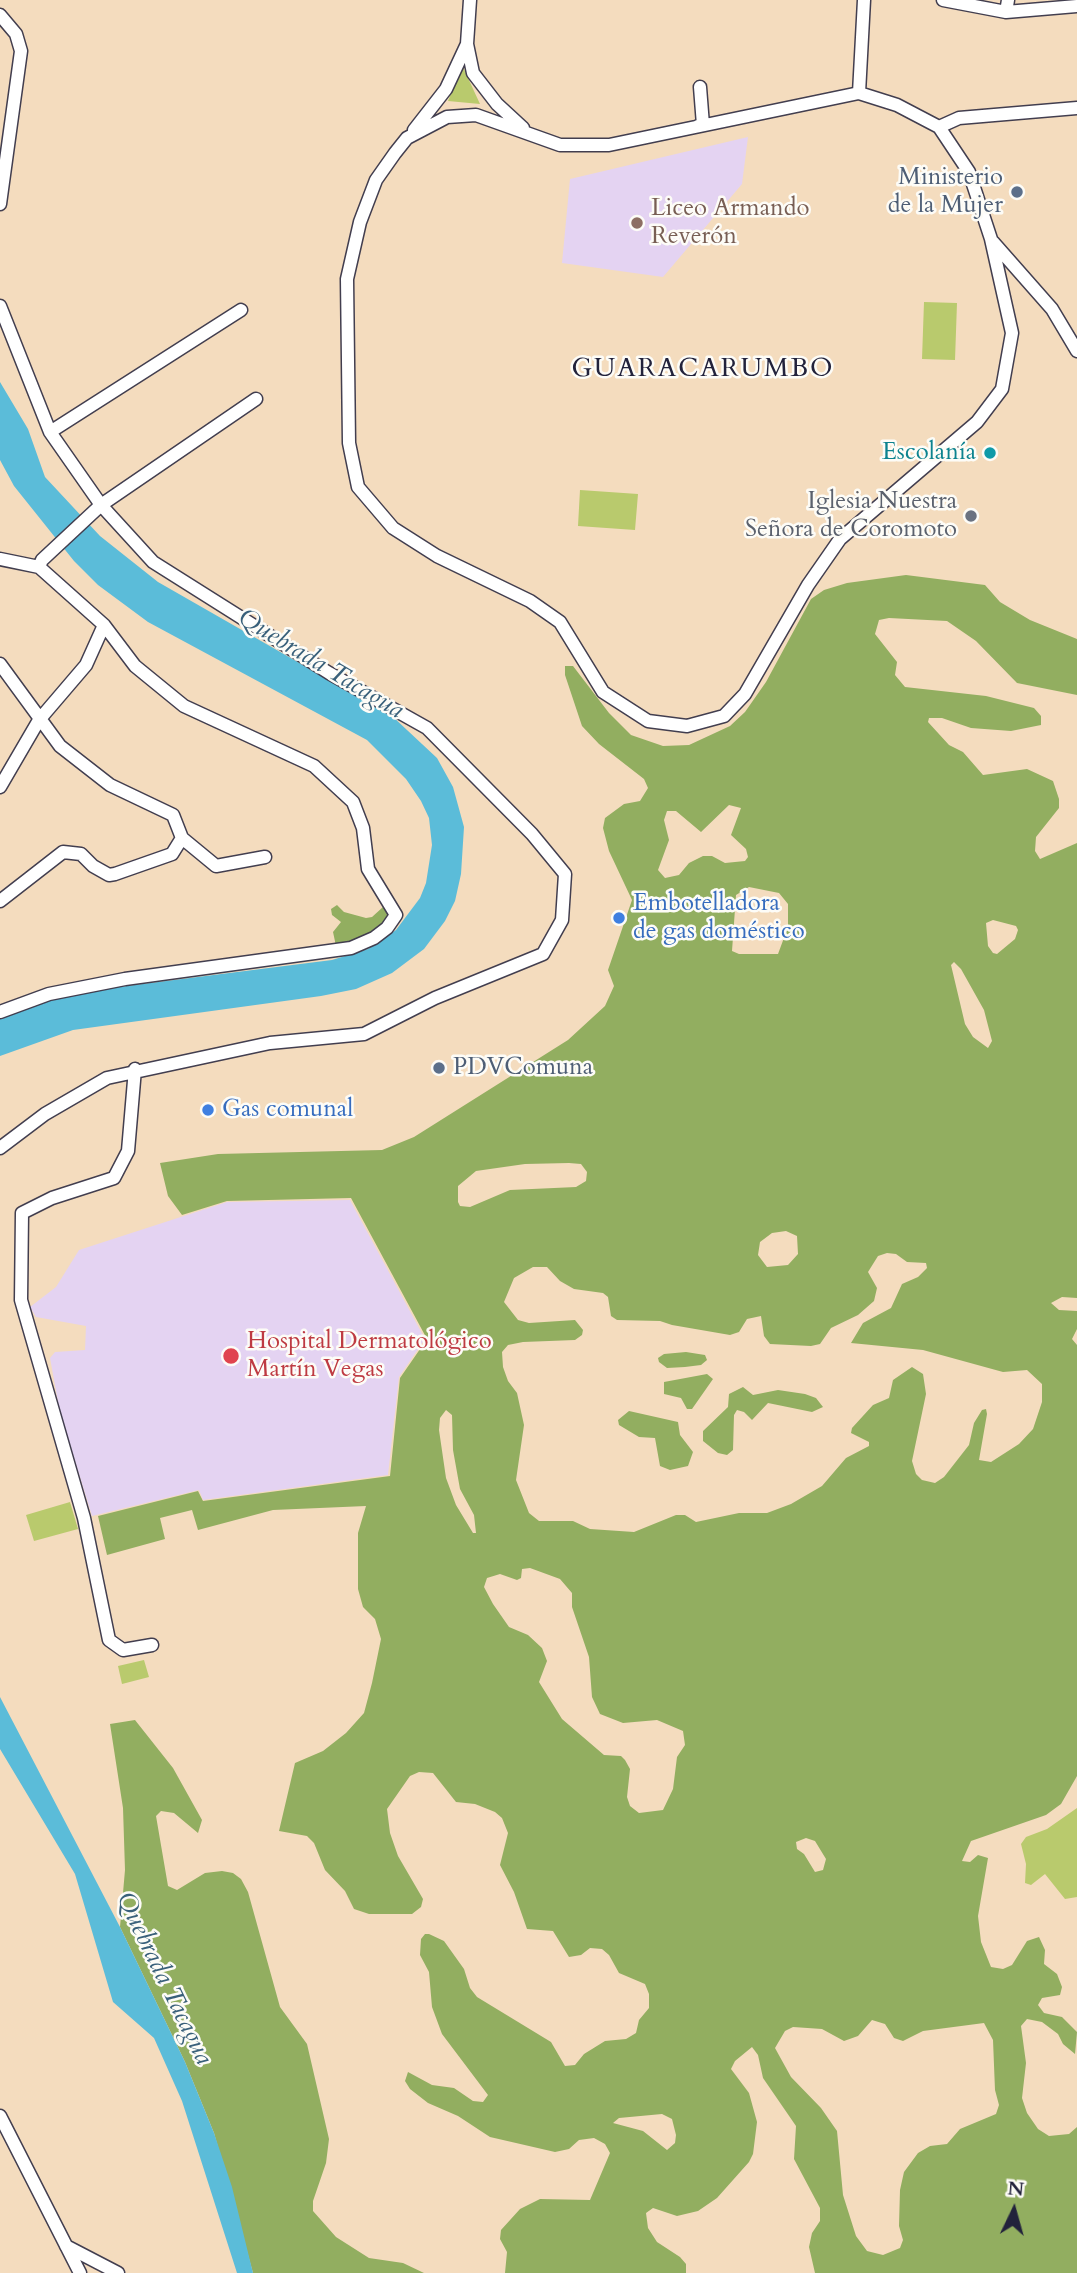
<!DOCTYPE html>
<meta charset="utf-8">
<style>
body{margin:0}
#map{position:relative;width:1077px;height:2273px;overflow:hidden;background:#f4dcbe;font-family:Cardo,serif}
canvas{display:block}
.north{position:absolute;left:979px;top:2175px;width:70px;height:70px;-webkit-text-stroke:5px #fdfcf7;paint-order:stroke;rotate:5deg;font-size:19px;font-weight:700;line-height:28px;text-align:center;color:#22223b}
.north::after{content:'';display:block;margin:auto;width:24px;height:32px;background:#22223b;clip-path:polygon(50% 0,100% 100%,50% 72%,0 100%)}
</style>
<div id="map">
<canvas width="1077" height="2273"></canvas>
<div class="north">N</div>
</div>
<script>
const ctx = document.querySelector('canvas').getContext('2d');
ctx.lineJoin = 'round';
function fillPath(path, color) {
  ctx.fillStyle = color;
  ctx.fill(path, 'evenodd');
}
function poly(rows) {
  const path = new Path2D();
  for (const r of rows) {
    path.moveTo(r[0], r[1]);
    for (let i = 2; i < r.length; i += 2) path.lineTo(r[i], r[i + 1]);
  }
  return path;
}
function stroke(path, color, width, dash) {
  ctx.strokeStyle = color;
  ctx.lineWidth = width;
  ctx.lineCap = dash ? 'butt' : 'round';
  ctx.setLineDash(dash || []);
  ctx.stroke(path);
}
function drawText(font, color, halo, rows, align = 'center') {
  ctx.font = font + ' Cardo,serif';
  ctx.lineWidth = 5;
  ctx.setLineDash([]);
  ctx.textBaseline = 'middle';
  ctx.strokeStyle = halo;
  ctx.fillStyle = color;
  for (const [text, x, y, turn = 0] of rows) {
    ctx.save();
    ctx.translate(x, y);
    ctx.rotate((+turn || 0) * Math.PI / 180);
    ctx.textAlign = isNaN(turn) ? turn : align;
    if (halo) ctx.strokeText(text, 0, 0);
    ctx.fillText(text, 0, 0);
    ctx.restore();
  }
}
const built = poly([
 [748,137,742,184,663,277,562,263,570,179],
 [350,1200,425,1339,399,1377,388,1475,203,1500,199,1490,92,1516,60,1413,50,1358,55,1352,85,1350,86,1326,36,1317,30,1307,56,1287,79,1250,227,1202]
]);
const green = poly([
 [462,65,480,104,448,101],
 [924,302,957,303,955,360,922,359],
 [580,490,638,494,635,530,578,526],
 [70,1502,78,1529,34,1541,26,1515],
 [144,1660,149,1677,122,1684,118,1666],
 [1077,1808,1077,1897,1065,1899,1045,1874,1031,1885,1025,1883,1026,1864,1021,1844,1026,1837,1047,1829]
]);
const forest = poly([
 [906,575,985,585,1000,602,1030,620,1077,639,1077,695,1017,683,976,641,947,621,889,618,879,620,875,634,897,662,895,675,905,687,986,696,1034,708,1041,716,1041,725,1011,731,971,728,942,718,929,718,928,722,949,745,963,752,983,775,1027,769,1053,781,1059,799,1059,808,1036,837,1035,851,1040,859,1077,843,1077,1298,1062,1297,1051,1303,1059,1310,1077,1311,1077,1329,1072,1339,1077,1345,1077,1776,1061,1804,1046,1815,971,1841,962,1861,970,1862,978,1855,988,1858,978,1916,981,1942,991,1967,1003,1969,1012,1965,1027,1941,1039,1937,1045,1950,1044,1964,1057,1974,1062,1987,1060,1995,1042,1998,1038,2005,1044,2013,1062,2017,1077,2032,1075,2054,1063,2044,1058,2034,1042,2022,1027,2019,1021,2026,1026,2063,1022,2098,1027,2113,1038,2129,1049,2136,1069,2134,1077,2127,1077,2273,815,2273,809,2247,812,2233,820,2221,820,2208,794,2159,796,2126,763,2078,758,2055,752,2047,735,2061,731,2069,749,2093,757,2122,753,2154,749,2162,717,2198,698,2211,677,2216,653,2208,646,2213,648,2228,657,2242,680,2257,686,2264,686,2273,505,2273,507,2252,500,2239,501,2230,520,2209,540,2199,590,2200,610,2153,605,2144,594,2138,579,2140,569,2149,555,2152,490,2137,458,2116,428,2103,410,2089,405,2081,408,2072,432,2085,454,2088,473,2101,483,2102,488,2095,442,2034,432,2007,429,1972,420,1955,421,1939,425,1934,429,1934,444,1941,464,1969,470,1988,477,1997,551,2042,565,2066,575,2065,584,2054,605,2041,626,2039,636,2033,639,2020,649,2008,649,1994,645,1984,619,1973,609,1955,602,1949,590,1948,581,1955,569,1957,553,1931,527,1929,514,1892,500,1865,508,1833,502,1818,495,1812,475,1804,456,1802,433,1773,419,1772,410,1776,387,1809,390,1833,398,1856,423,1899,421,1907,412,1914,369,1914,354,1909,345,1891,325,1870,314,1843,307,1836,279,1831,295,1763,323,1751,346,1733,364,1713,372,1683,381,1639,375,1619,363,1607,358,1589,358,1533,366,1506,273,1510,198,1530,192,1510,160,1518,165,1539,107,1555,98,1516,198,1491,203,1501,390,1476,400,1378,427,1339,351,1198,227,1201,182,1215,168,1196,160,1163,218,1154,382,1150,414,1137,568,1040,605,1006,614,986,608,970,632,900,609,851,603,828,605,818,624,804,640,801,648,788,644,779,599,744,582,726,565,675,565,666,573,666,609,713,631,735,663,746,689,745,730,726,745,712,766,682,811,599,824,590,847,583],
 [729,805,741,808,731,835,746,849,748,857,745,861,725,863,712,856,703,856,689,863,679,875,665,878,658,870,669,840,664,820,667,811,676,811,701,832],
 [749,887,779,893,788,904,788,927,778,954,739,954,732,951,736,895],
 [993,920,1016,926,1018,930,1015,939,997,954,993,953,988,946,986,923],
 [954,962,961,969,984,1010,992,1041,988,1048,973,1037,965,1024,951,965],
 [569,1163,581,1164,587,1172,586,1181,576,1187,510,1190,470,1207,460,1206,458,1202,458,1186,476,1171,525,1164],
 [786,1231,797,1236,798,1254,788,1265,767,1267,758,1255,760,1242,772,1233],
 [887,1253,896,1254,907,1262,926,1263,927,1268,918,1277,902,1284,891,1308,863,1323,851,1343,923,1350,1003,1372,1027,1370,1042,1384,1042,1402,1033,1429,1019,1444,991,1462,979,1460,987,1414,986,1409,982,1410,974,1423,969,1445,944,1477,935,1483,922,1480,916,1474,912,1461,926,1394,923,1374,912,1367,893,1380,889,1398,873,1405,852,1428,851,1433,869,1442,869,1446,846,1458,822,1486,791,1504,767,1513,739,1513,696,1522,685,1515,676,1515,634,1532,590,1529,573,1521,539,1521,529,1513,516,1480,524,1425,517,1393,508,1381,503,1367,502,1352,508,1345,523,1342,575,1340,582,1335,583,1330,575,1320,529,1323,518,1320,504,1302,514,1278,533,1267,547,1267,560,1281,574,1289,603,1293,608,1297,611,1316,617,1320,660,1321,672,1325,730,1335,739,1332,747,1319,761,1316,764,1336,770,1344,811,1346,820,1344,831,1328,858,1315,874,1301,877,1288,868,1272,878,1256],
 [446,1410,452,1415,453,1450,460,1489,474,1515,476,1533,473,1533,456,1505,446,1478,439,1430,440,1418],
 [530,1568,560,1579,572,1593,572,1607,589,1657,592,1697,600,1714,623,1723,657,1720,683,1731,685,1745,677,1757,673,1789,663,1810,639,1813,630,1806,627,1797,630,1769,625,1760,621,1756,604,1755,562,1719,539,1682,547,1661,542,1648,528,1635,509,1627,493,1604,484,1587,487,1578,500,1574,517,1580,521,1578,522,1569],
 [806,1838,815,1841,826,1859,823,1870,815,1872,804,1854,797,1849,796,1842],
 [872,2020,885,2024,894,2038,903,2041,923,2031,984,2023,993,2040,995,2090,999,2105,996,2114,960,2129,947,2144,930,2146,918,2153,904,2172,900,2190,899,2226,903,2240,900,2248,883,2255,867,2251,856,2236,843,2195,837,2131,821,2108,791,2077,775,2048,785,2031,793,2027,822,2029,844,2041,858,2036],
 [662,2114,672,2119,676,2135,675,2143,667,2150,643,2131,613,2123,619,2118],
 [337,905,344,912,366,918,372,917,383,907,388,910,388,918,378,930,361,936,356,942,336,946,333,932,341,922,332,915,331,909],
 [686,1352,705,1355,707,1360,701,1365,685,1367,667,1368,659,1362,658,1358,664,1354],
 [707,1374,713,1379,692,1409,687,1409,681,1398,664,1394,664,1382],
 [743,1387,753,1395,778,1390,805,1394,816,1398,823,1407,812,1412,768,1403,752,1420,744,1412,737,1410,734,1415,733,1450,727,1455,718,1453,703,1441,703,1431,728,1407,729,1394],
 [629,1411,678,1422,680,1435,693,1452,688,1466,670,1470,660,1466,655,1438,639,1437,619,1425,618,1420],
 [135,1720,173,1768,202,1820,198,1833,174,1813,161,1811,156,1816,168,1886,177,1890,205,1873,222,1871,233,1873,241,1879,248,1892,280,2007,307,2044,329,2139,326,2163,313,2201,313,2211,336,2237,369,2258,403,2263,424,2273,253,2273,214,2133,185,2062,120,1927,125,1870,123,1808,110,1724]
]);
const water = poly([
 [0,382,28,429,45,477,100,536,158,582,392,716,437,758,453,787,464,827,461,874,455,901,445,921,424,949,392,973,356,989,321,996,73,1030,0,1056,0,1017,30,1004,103,989,332,960,368,949,396,930,420,898,426,883,432,845,429,818,421,801,406,779,367,740,148,622,98,585,74,561,14,486,0,460],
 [0,1697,120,1927,185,2062,214,2133,232,2187,253,2273,237,2273,182,2101,154,2038,113,2002,75,1874,0,1749]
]);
const minor = poly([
 [470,0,467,44,473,73,497,104,523,128],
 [943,0,1006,12],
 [1008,0,1006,12,1077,6],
 [0,15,16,34,21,51,0,204],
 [859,93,897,105,939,127,969,172,991,239,1012,333,1002,389,977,422,840,539,808,585,745,694,724,716,687,726,648,721,603,692,560,622,530,601,437,556,393,528,358,487,349,443,347,279,360,222,376,180,395,153,407,138,447,117,476,115,560,145,609,145,859,93],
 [859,93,864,0],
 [698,126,703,125,700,87],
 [939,127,959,118,1077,108],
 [414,130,446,89,467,44],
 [993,242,1052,309,1077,351],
 [0,306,50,432,101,505,153,562,329,673,427,728,532,834,565,874,562,920,543,954,435,998,364,1034,270,1043,107,1078,45,1114,0,1148],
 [50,432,241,310],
 [0,559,39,567,104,625,135,666,184,706,314,766,353,802,363,828,368,869,396,915,387,928,374,938,351,948,125,979,49,994,0,1012],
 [39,567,42,560,101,505,256,399],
 [0,664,60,746,110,785,173,815,182,838,216,866,265,857],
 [0,787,39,720,86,665,104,625],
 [0,901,63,852,81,854,93,866,109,875,115,874,172,854,182,838],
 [135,1069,128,1151,114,1178,52,1198,22,1213,21,1300,84,1518,109,1640,123,1650,152,1645],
 [0,2116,80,2273],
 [66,2246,118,2273]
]);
const markers = [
 [1017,192,7,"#5c6f8a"],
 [637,223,7,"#8d6e63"],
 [990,453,7,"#0f9aa8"],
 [971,516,7,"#6b7280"],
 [619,918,7,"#3f7fe0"],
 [439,1068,7,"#5c6f8a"],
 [208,1110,7,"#3f7fe0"],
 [231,1356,9,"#e0444e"]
];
const serviceNames = [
 ["Ministerio",1003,178],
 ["de la Mujer",1003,206],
 ["PDVComuna",453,1068,"left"]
];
const educationNames = [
 ["Liceo Armando",651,209],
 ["Reverón",651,237]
];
const cultureNames = [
 ["Escolanía",976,453]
];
const worshipNames = [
 ["Iglesia Nuestra",957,502],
 ["Señora de Coromoto",957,530]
];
const shopNames = [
 ["Embotelladora",633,904],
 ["de gas doméstico",633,932],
 ["Gas comunal",222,1110]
];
const healthNames = [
 ["Hospital Dermatológico",247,1342],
 ["Martín Vegas",247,1370]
];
const neighbourhoodNames = [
 ["GUARACARUMBO",703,370]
];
const waterNames = [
 ["Quebrada Tacagua",320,665,31],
 ["Quebrada Tacagua",163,1979,64]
];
fillPath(built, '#e4d3f2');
fillPath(green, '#b9ca6d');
fillPath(forest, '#92ae60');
fillPath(water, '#5bbcd9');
stroke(minor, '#423e4f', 15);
stroke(minor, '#fff', 12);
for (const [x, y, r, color] of markers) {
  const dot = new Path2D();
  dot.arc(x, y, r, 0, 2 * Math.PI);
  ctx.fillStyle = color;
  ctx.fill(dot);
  stroke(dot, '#fdfcf7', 2.5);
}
drawText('24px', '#4e5e75', '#fdfcf7', serviceNames, 'right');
drawText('24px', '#785e54', '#fdfcf7', educationNames, 'left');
drawText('24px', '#0d838f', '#fdfcf7', cultureNames, 'right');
drawText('24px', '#5b616d', '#fdfcf7', worshipNames, 'right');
drawText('24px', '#366cbe', '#fdfcf7', shopNames, 'left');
drawText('24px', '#be3a42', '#fdfcf7', healthNames, 'left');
ctx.letterSpacing = '2px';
drawText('26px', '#22223b', '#fdfcf7', neighbourhoodNames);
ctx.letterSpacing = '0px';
drawText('italic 26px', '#39607a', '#fdfcf7', waterNames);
</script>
